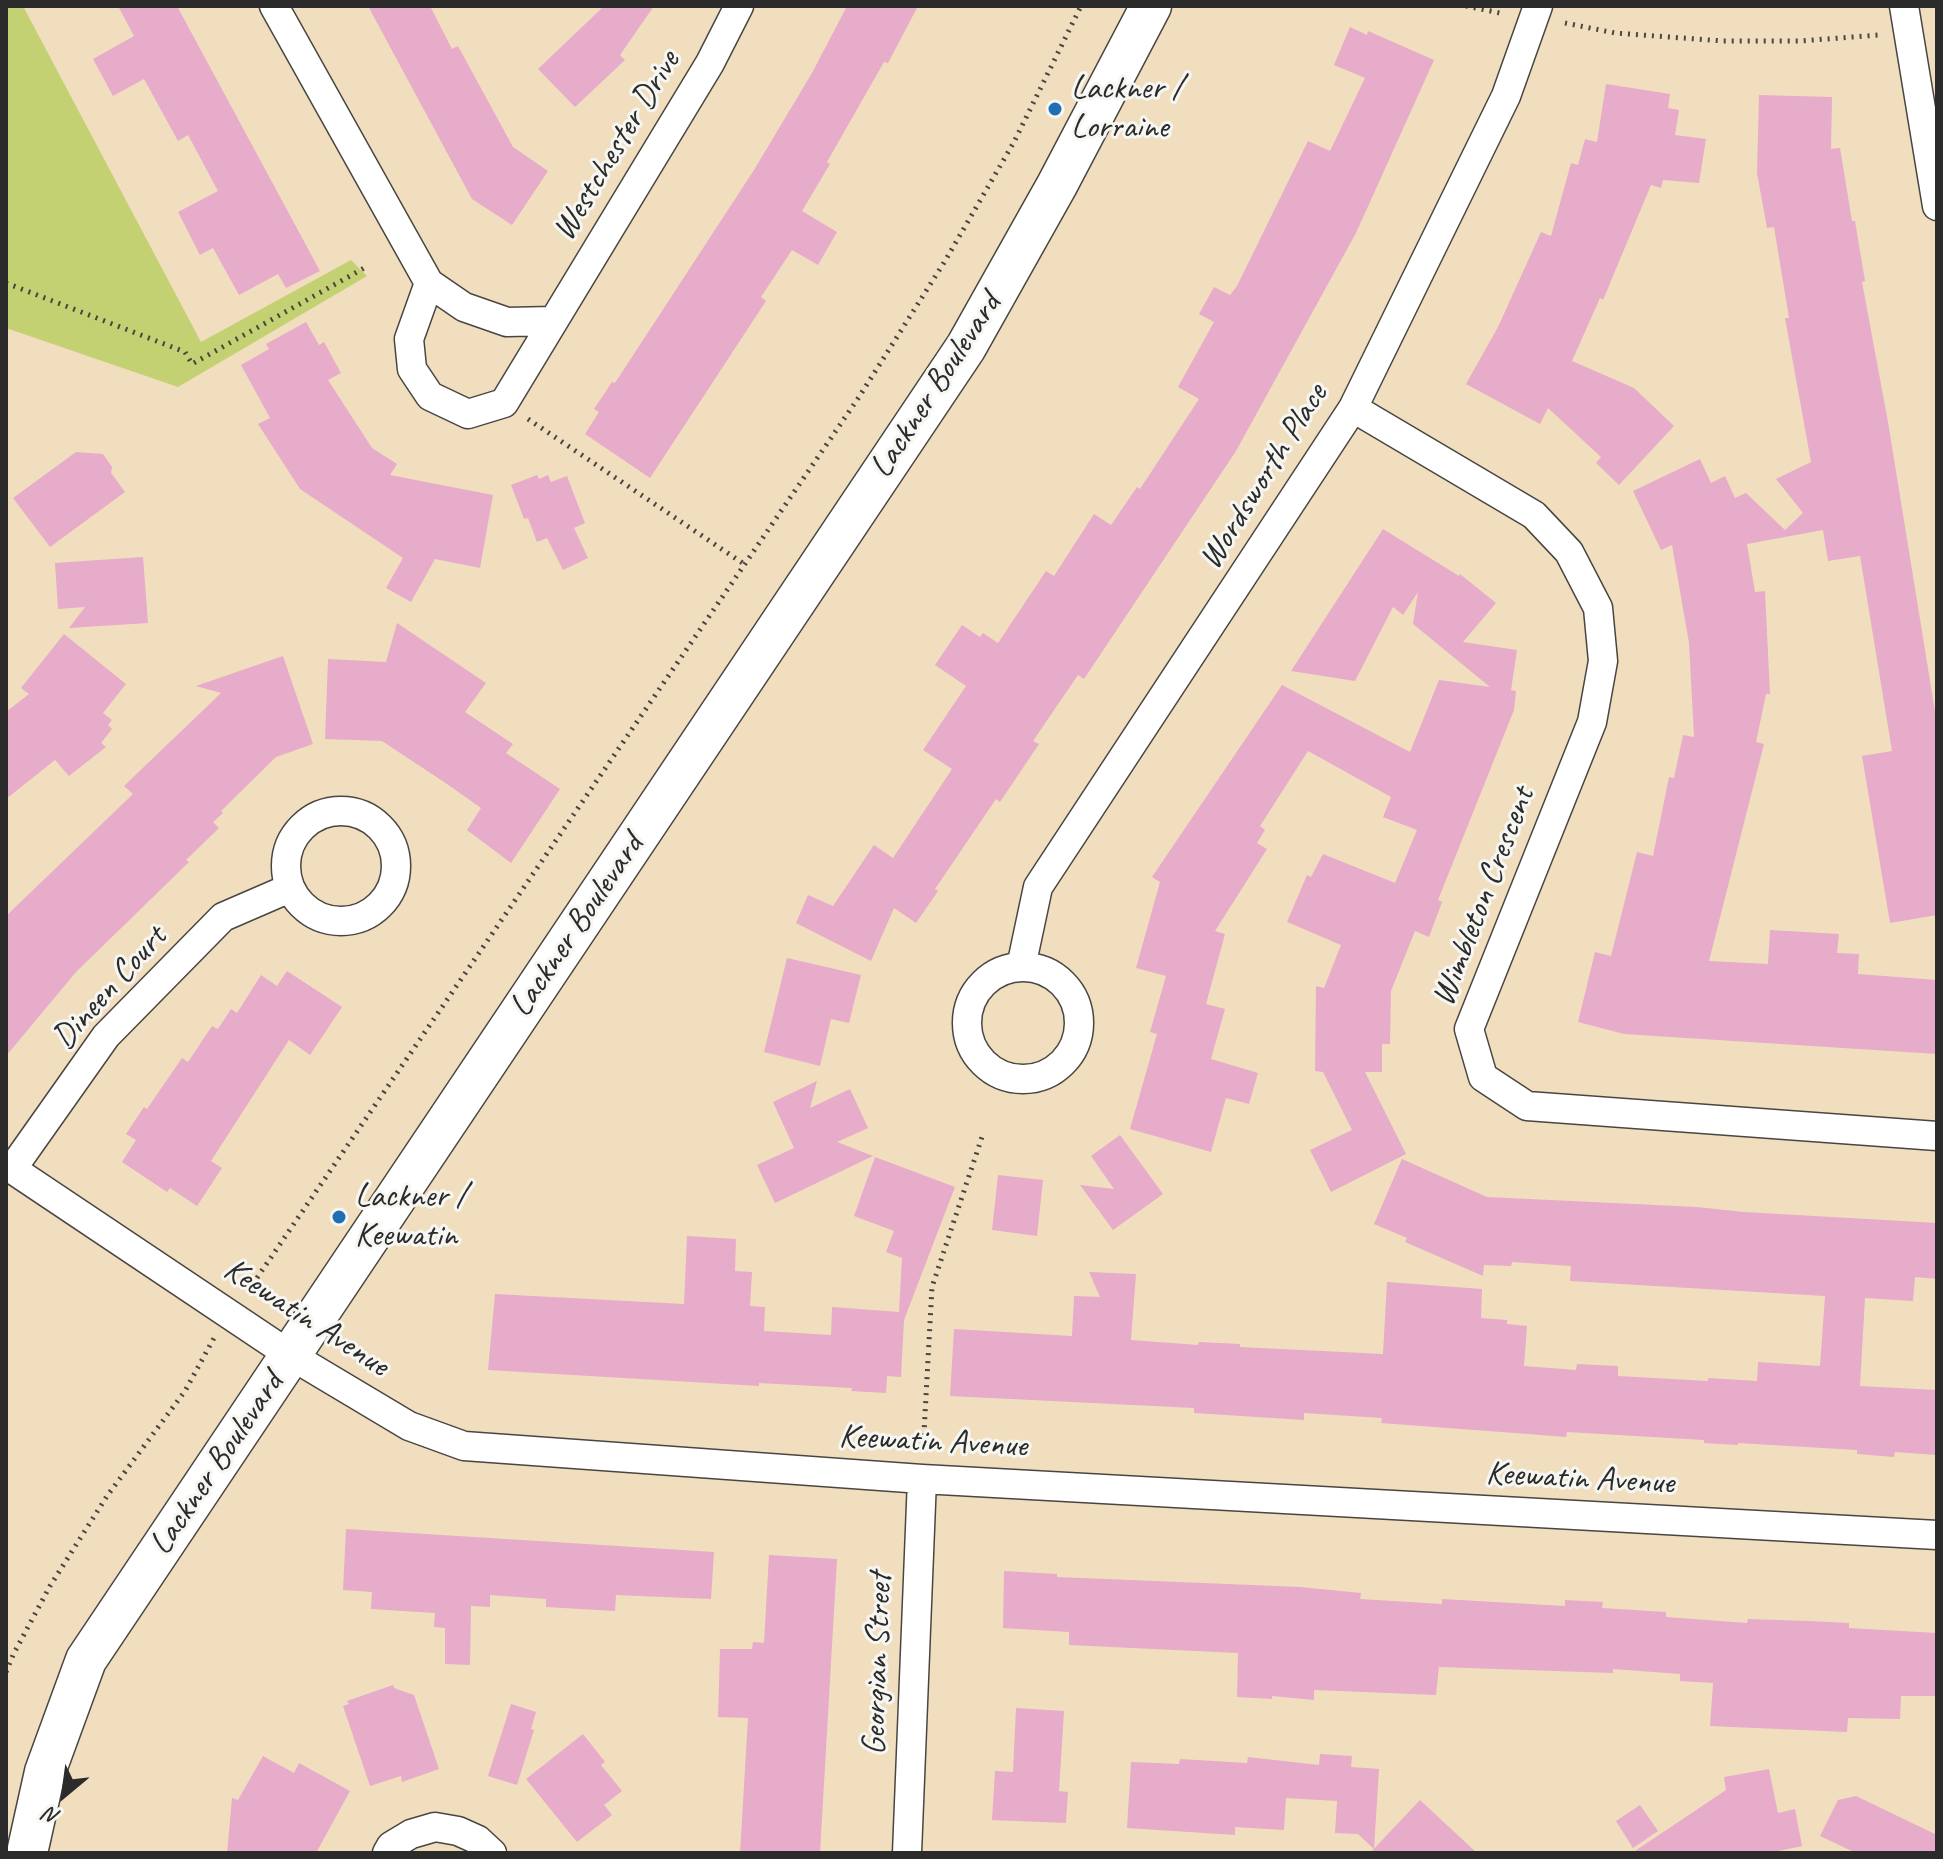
<!DOCTYPE html>
<style>
body{margin:0}
#map{position:relative;width:1943px;height:1859px;overflow:hidden;background:#f1debf;font-family:Caveat,sans-serif}
canvas{display:block}
.frame{position:absolute;inset:0;border:8px solid #2b2b2b;pointer-events:none}
.north{position:absolute;left:24px;top:1755px;width:80px;height:80px;-webkit-text-stroke:6px #f6f6f2;paint-order:stroke;rotate:209deg;font-size:22px;font-weight:700;line-height:32px;text-align:center;color:#2b2b2b}
.north::after{content:'';display:block;margin:auto;width:28px;height:36px;background:#2b2b2b;clip-path:polygon(50% 0,100% 100%,50% 72%,0 100%)}
</style>
<div id="map">
<canvas width="1943" height="1859"></canvas>
<div class="frame"></div>
<div class="north">N</div>
</div>
<script>
const ctx = document.querySelector('canvas').getContext('2d');
ctx.lineJoin = 'round';
function fillPath(path, color) {
  ctx.fillStyle = color;
  ctx.fill(path, 'evenodd');
}
function poly(rows) {
  const path = new Path2D();
  for (const r of rows) {
    if (r.length === 3) {
      path.moveTo(r[0] + r[2], r[1]);
      path.arc(r[0], r[1], r[2], 0, 2 * Math.PI);
      continue;
    }
    path.moveTo(r[0], r[1]);
    for (let i = 2; i < r.length; i += 2) path.lineTo(r[i], r[i + 1]);
  }
  return path;
}
function stroke(path, color, width, dash) {
  ctx.strokeStyle = color;
  ctx.lineWidth = width;
  ctx.lineCap = dash ? 'butt' : 'round';
  ctx.setLineDash(dash || []);
  ctx.stroke(path);
}
function drawText(font, color, halo, rows, align = 'center') {
  ctx.font = font + ' Caveat,sans-serif';
  ctx.lineWidth = 6;
  ctx.setLineDash([]);
  ctx.textBaseline = 'middle';
  ctx.strokeStyle = halo;
  ctx.fillStyle = color;
  for (const [text, x, y, turn = 0] of rows) {
    ctx.save();
    ctx.translate(x, y);
    ctx.rotate((+turn || 0) * Math.PI / 180);
    ctx.textAlign = isNaN(turn) ? turn : align;
    if (halo) ctx.strokeText(text, 0, 0);
    ctx.fillText(text, 0, 0);
    ctx.restore();
  }
}
const green = poly([
 [6,6,23,6,201,342,351,260,367,276,178,387,6,328]
]);
const building = poly([
 [118,6,177,6,320,271,286,288,278,274,239,295,213,248,200,255,178,212,218,191,188,135,178,141,144,79,113,96,93,59,134,36],
 [368,6,430,6,452,49,458,46,513,147,548,171,512,225,472,199],
 [604,6,654,6,620,55,625,60,575,107,538,69],
 [847,6,918,6,888,63,884,62,827,162,830,164,802,211,837,232,818,265,792,250,761,297,766,301,650,478,585,434,599,412,594,409,612,382,615,383,754,170,812,73],
 [1350,27,1367,35,1368,31,1434,60,1356,233,1236,451,1084,679,1078,675,1033,741,1039,744,1000,802,996,799,935,889,938,891,916,923,894,908,871,961,796,923,808,895,833,906,874,845,893,858,952,769,923,750,966,686,935,665,962,625,980,637,983,633,998,643,1046,571,1054,576,1094,514,1111,525,1137,487,1140,489,1199,399,1178,387,1214,322,1199,314,1214,287,1230,295,1237,286,1308,141,1330,151,1365,78,1334,65],
 [1606,84,1670,94,1668,108,1679,110,1675,135,1706,139,1699,183,1663,180,1661,188,1651,185,1603,300,1600,298,1572,361,1634,388,1674,426,1619,485,1596,463,1601,457,1548,408,1540,424,1466,384,1498,327,1541,232,1551,236,1571,163,1578,165,1585,139,1597,142],
 [1759,95,1832,97,1831,149,1840,148,1852,221,1855,221,1865,281,1862,282,1888,422,1937,724,1937,915,1890,923,1862,756,1892,751,1860,556,1828,561,1823,530,1747,544,1755,592,1765,591,1770,694,1766,694,1756,742,1764,744,1709,961,1768,964,1770,930,1839,934,1837,953,1859,954,1858,974,1937,980,1937,1054,1624,1034,1578,1022,1595,952,1611,956,1637,852,1653,856,1669,777,1674,778,1683,735,1694,737,1689,643,1672,545,1661,550,1633,491,1700,459,1711,483,1725,476,1735,498,1746,493,1785,530,1803,513,1776,479,1811,462,1785,318,1789,318,1774,227,1767,228,1757,173],
 [306,322,319,345,324,342,341,373,328,380,372,448,397,464,390,475,493,495,480,568,435,559,411,602,386,588,403,558,300,489,258,424,270,418,241,365,269,349,266,344],
 [76,452,103,454,112,467,111,473,125,492,50,547,13,498],
 [537,475,539,479,548,475,551,482,567,476,585,523,574,528,588,558,563,570,547,538,537,542,528,518,524,519,511,485],
 [1383,529,1459,576,1460,574,1496,603,1463,642,1517,650,1511,690,1516,691,1514,710,1438,900,1442,902,1429,937,1415,931,1391,991,1390,1044,1382,1044,1382,1072,1365,1072,1406,1154,1331,1192,1310,1150,1352,1130,1323,1072,1315,1071,1316,986,1324,988,1341,945,1287,922,1307,875,1311,877,1323,854,1395,883,1417,830,1383,817,1391,797,1308,751,1260,826,1265,830,1257,843,1267,849,1215,931,1225,934,1206,1004,1225,1009,1211,1059,1258,1073,1249,1104,1226,1098,1211,1152,1130,1129,1157,1034,1150,1032,1166,976,1136,968,1160,882,1152,877,1282,685,1410,752,1439,680,1490,687,1413,624,1418,592,1403,615,1393,607,1355,681,1291,671],
 [143,557,148,623,69,628,85,607,58,609,55,563],
 [397,623,486,683,465,712,513,744,506,753,560,789,511,863,467,830,481,808,447,784,382,741,325,739,328,659,386,662],
 [64,634,126,684,103,713,112,720,108,725,112,729,101,743,106,747,69,776,55,760,6,799,6,712,29,694,21,688],
 [283,656,313,744,276,757,221,811,223,813,213,822,219,828,186,860,189,862,76,972,6,1056,6,916,133,794,124,786,221,693,196,686],
 [787,958,861,975,849,1023,831,1019,820,1066,764,1052],
 [287,971,342,1007,310,1055,289,1040,211,1161,222,1168,197,1206,170,1188,167,1192,122,1162,136,1140,126,1134,144,1107,147,1109,182,1058,188,1062,212,1026,218,1029,231,1009,237,1013,261,975,277,986],
 [817,1081,810,1108,850,1089,868,1128,837,1142,873,1156,775,1203,757,1165,794,1148,773,1102],
 [1120,1135,1163,1194,1113,1230,1080,1185,1114,1189,1091,1156],
 [875,1157,955,1187,904,1320,901,1377,887,1376,886,1393,851,1391,852,1388,759,1383,759,1386,488,1370,495,1294,684,1304,687,1236,736,1239,735,1271,752,1272,750,1306,765,1307,764,1331,831,1335,832,1307,899,1312,902,1258,886,1252,894,1231,854,1216],
 [1402,1159,1487,1197,1697,1207,1744,1212,1937,1223,1937,1279,1915,1277,1913,1301,1865,1298,1860,1386,1937,1390,1937,1455,1895,1452,1894,1457,1857,1454,1857,1450,1738,1443,1738,1445,1704,1443,1704,1440,1567,1432,1566,1437,1528,1434,1381,1423,1382,1418,1304,1413,1304,1420,1194,1413,1194,1408,950,1396,954,1329,1072,1336,1074,1296,1100,1297,1089,1272,1136,1274,1131,1340,1198,1345,1199,1342,1240,1344,1240,1347,1383,1354,1387,1282,1482,1289,1481,1318,1507,1320,1507,1324,1527,1326,1524,1366,1576,1370,1577,1364,1618,1366,1618,1376,1708,1381,1708,1378,1757,1381,1758,1362,1820,1366,1825,1296,1570,1281,1571,1266,1512,1262,1511,1266,1484,1265,1483,1276,1405,1242,1407,1238,1374,1224],
 [998,1175,1043,1180,1037,1236,992,1230],
 [346,1529,714,1552,711,1599,616,1595,615,1611,546,1607,546,1599,490,1595,490,1607,471,1606,470,1665,445,1664,445,1628,434,1627,435,1613,371,1609,372,1592,343,1590],
 [769,1555,837,1559,820,1853,740,1853,748,1718,718,1717,720,1649,752,1649,753,1642,764,1643],
 [1004,1571,1057,1574,1057,1577,1300,1587,1361,1593,1360,1599,1442,1604,1442,1599,1565,1606,1565,1600,1603,1602,1602,1608,1666,1612,1666,1617,1747,1623,1748,1619,1809,1621,1849,1623,1849,1628,1937,1633,1937,1696,1901,1696,1900,1719,1848,1718,1847,1732,1710,1726,1713,1683,1680,1681,1680,1674,1613,1669,1613,1673,1439,1667,1436,1695,1314,1690,1314,1700,1272,1696,1272,1699,1237,1697,1238,1653,1069,1645,1069,1632,1003,1628],
 [393,1685,394,1688,414,1695,439,1769,402,1782,401,1776,370,1786,343,1706,349,1704,347,1701],
 [511,1704,536,1712,531,1729,534,1730,517,1785,488,1776],
 [1016,1708,1064,1711,1059,1791,1068,1792,1066,1823,992,1820,995,1771,1013,1772],
 [583,1734,605,1762,601,1765,622,1791,604,1805,612,1815,577,1842,526,1779],
 [1320,1754,1352,1756,1351,1767,1379,1769,1374,1849,1358,1834,1335,1833,1337,1801,1286,1798,1284,1830,1235,1827,1235,1835,1127,1828,1131,1762,1179,1764,1180,1759,1247,1763,1248,1757,1319,1765],
 [263,1756,294,1773,299,1763,350,1791,316,1853,227,1853,232,1798,238,1800],
 [1769,1769,1778,1813,1795,1809,1802,1846,1769,1853,1632,1853,1726,1790,1724,1777],
 [1856,1796,1937,1835,1937,1853,1856,1853,1820,1836,1838,1800],
 [1420,1800,1477,1853,1370,1853],
 [1640,1805,1658,1831,1633,1848,1616,1821]
]);
const path = poly([
 [1466,6,1505,14],
 [1565,23,1615,33,1723,41,1800,41,1879,35],
 [6,283,185,352,192,364,366,267],
 [528,419,744,564],
 [248,1291,859,397,945,261,1014,142,1081,6],
 [923,1451,932,1287,983,1134],
 [6,1672,13,1655,50,1586,107,1496,185,1391,214,1338]
]);
const street = poly([
 [274,6,429,283,409,339,412,369,430,396,468,414,504,403,710,63,739,6],
 [1904,6,1937,206],
 [429,283,464,307,507,322,552,321],
 [1353,408,1534,515,1569,552,1598,608,1603,661,1592,722,1469,1029,1483,1077,1527,1106,1937,1136],
 [341,866,55],
 [1021,967,1038,887,1353,408,1506,96,1538,6],
 [1023,1023,56],
 [6,1165,290,1355,409,1426,464,1446,922,1479,1937,1535],
 [12,1169,106,1036,223,917,290,888],
 [387,1853,391,1846,411,1834,435,1827,458,1831,478,1840,492,1853],
 [907,1853,922,1479]
]);
const secondary = poly([
 [27,1853,45,1772,86,1660,966,347,1057,185,1151,6]
]);
const markers = [
 [1055,109,8,"#1f6fb2"],
 [339,1217,8,"#1f6fb2"]
];
const poiNames = [
 ["Lackner /",1071,89],
 ["Lorraine",1071,128],
 ["Lackner /",355,1197],
 ["Keewatin",355,1236]
];
const streetNames = [
 ["Westchester Drive",617,146,-59],
 ["Lackner Boulevard",936,386,-57],
 ["Wordsworth Place",1264,477,-58],
 ["Wimbleton Crescent",1484,897,-69],
 ["Lackner Boulevard",577,926,-56],
 ["Dineen Court",110,988,-48],
 ["Keewatin Avenue",306,1318,33],
 ["Keewatin Avenue",933,1442,3],
 ["Lackner Boulevard",217,1464,-56],
 ["Keewatin Avenue",1580,1479,3],
 ["Georgian Street",878,1664,-88]
];
fillPath(green, '#c4d172');
fillPath(building, '#e6acca');
stroke(street, '#494641', 31);
stroke(secondary, '#494641', 43);
stroke(path, '#494641', 5, [2, 6]);
stroke(street, '#fff', 28);
stroke(secondary, '#fff', 40);
for (const [x, y, r, color] of markers) {
  const dot = new Path2D();
  dot.arc(x, y, r, 0, 2 * Math.PI);
  ctx.fillStyle = color;
  ctx.fill(dot);
  stroke(dot, '#f6f6f2', 3);
}
drawText('34px', '#2b2b2b', '#f6f6f2', poiNames, 'left');
drawText('34px', '#2b2b2b', '#f6f6f2', streetNames);
</script>
